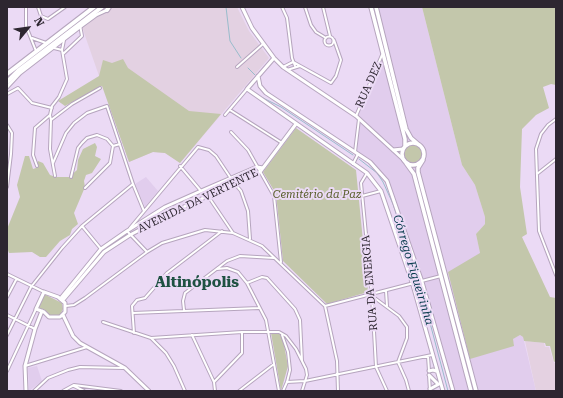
<!DOCTYPE html>
<meta charset="utf-8">
<style>
body{margin:0}
#map{position:relative;width:563px;height:398px;overflow:hidden;background:#ebdaf5;font-family:"Roboto Serif",serif}
canvas{display:block}
.frame{position:absolute;inset:0;border:8px solid #2d2630;pointer-events:none}
.north{position:absolute;left:8px;top:8px;width:40px;height:40px;-webkit-text-stroke:3px #ebdaf5;paint-order:stroke;rotate:61deg;font-size:11px;font-weight:700;line-height:16px;text-align:center;color:#2d2630}
.north::after{content:'';display:block;margin:auto;width:14px;height:18px;background:#2d2630;clip-path:polygon(50% 0,100% 100%,50% 72%,0 100%)}
</style>
<div id="map">
<canvas width="563" height="398"></canvas>
<div class="frame"></div>
<div class="north">N</div>
</div>
<script>
const ctx = document.querySelector('canvas').getContext('2d');
ctx.lineJoin = 'round';
function fillPath(path, color) {
  ctx.fillStyle = color;
  ctx.fill(path, 'evenodd');
}
function poly(rows) {
  const path = new Path2D();
  for (const r of rows) {
    if (r.length === 3) {
      path.moveTo(r[0] + r[2], r[1]);
      path.arc(r[0], r[1], r[2], 0, 2 * Math.PI);
      continue;
    }
    path.moveTo(r[0], r[1]);
    for (let i = 2; i < r.length; i += 2) path.lineTo(r[i], r[i + 1]);
  }
  return path;
}
function stroke(path, color, width, dash) {
  ctx.strokeStyle = color;
  ctx.lineWidth = width;
  ctx.lineCap = dash ? 'butt' : 'round';
  ctx.setLineDash(dash || []);
  ctx.stroke(path);
}
function drawText(font, color, halo, rows, align = 'center') {
  ctx.font = font + ' "Roboto Serif",serif';
  ctx.lineWidth = 4;
  ctx.setLineDash([]);
  ctx.textBaseline = 'middle';
  ctx.strokeStyle = halo;
  ctx.fillStyle = color;
  for (const [text, x, y, turn = 0] of rows) {
    ctx.save();
    ctx.translate(x, y);
    ctx.rotate((+turn || 0) * Math.PI / 180);
    ctx.textAlign = isNaN(turn) ? turn : align;
    if (halo) ctx.strokeText(text, 0, 0);
    ctx.fillText(text, 0, 0);
    ctx.restore();
  }
}
const built = poly([
 [377,7,422,7,462,165,475,185,485,217,485,224,476,234,480,253,514,346,512,339,520,335,523,337,536,391,453,391,422,282,387,181,378,169,355,152,359,119,356,116,387,47],
 [146,177,158,191,145,207,135,184],
 [37,366,42,381,29,391,28,368]
]);
const industrial = poly([
 [106,7,237,7,249,31,269,58,180,163,165,153,153,152,129,162,82,27]
]);
const medical = poly([
 [525,341,544,343,545,347,549,347,554,363,556,362,556,391,536,391]
]);
const green = poly([
 [422,7,556,7,556,85,551,84,543,87,549,108,536,115,522,129,520,187,527,234,522,237,550,297,556,298,556,361,554,362,550,346,546,346,545,343,524,341,523,337,520,335,513,339,514,346,470,359,448,272,480,253,476,234,485,224,485,217,475,185,462,165],
 [123,59,128,68,189,111,221,114,180,163,165,153,153,152,129,162,102,86,65,106,58,101,99,76,103,60,112,63],
 [296,128,356,170,368,292,327,304,283,261,276,194,263,172],
 [95,143,97,147,95,156,101,159,92,173,86,175,84,181,85,187,74,213,78,224,72,229,70,235,60,241,46,257,40,257,32,252,9,253,7,248,7,229,20,197,17,185,25,156,29,156,33,169,36,168,38,161,43,163,50,175,56,177,69,177,77,170,78,160,83,149],
 [413,154,10],
 [44,294,62,303,63,309,60,315,52,317,38,308],
 [271,333,280,334,283,337,285,350,288,366,281,391]
]);
const stream = poly([
 [226,7,230,41,241,58],
 [248,68,255,75],
 [263,98,281,107,353,155],
 [359,159,377,173,383,182,393,204,425,304,448,391]
]);
const street = poly([
 [26,7,26,26,36,51],
 [38,7,41,16,48,19,65,7],
 [282,7,287,18,292,58,295,66],
 [305,7,311,25,316,32,326,38],
 [323,7,330,36],
 [329,41,4.5],
 [32,38,46,43],
 [54,48,62,50],
 [63,54,82,36,80,25],
 [237,67,263,44],
 [283,67,293,62,331,83,336,76,341,60,334,40],
 [287,70,300,66],
 [7,94,18,88,32,103,52,108],
 [230,110,282,143],
 [225,115,247,89],
 [356,116,382,55],
 [556,119,548,125,541,134,536,149,539,231,556,275],
 [51,120,72,104,100,88],
 [7,125,12,133,11,154,7,187],
 [231,132,248,150,274,196,281,262],
 [113,146,120,144],
 [355,152,359,119],
 [53,163,66,133,74,123,87,113,107,106,133,184,144,211],
 [353,164,358,154],
 [37,166,33,155,35,128,50,115],
 [180,166,201,191],
 [367,173,361,183,372,296,376,367,387,391],
 [537,174,556,159],
 [55,176,50,149,51,120,50,115,52,106,59,97,67,79,62,50,64,40],
 [71,177,78,148,82,143,87,138,97,135,107,139,113,146,110,163,85,188],
 [235,184,241,191,248,211,250,239],
 [208,196,233,233],
 [362,196,381,191],
 [82,226,101,249],
 [130,228,198,147,209,150,216,156,230,177],
 [127,231,147,252],
 [217,269,227,268,238,272,247,283,266,320,279,391],
 [7,274,44,292],
 [247,283,262,277,267,278,295,309,300,320,302,361],
 [386,291,387,306],
 [372,296,399,316,407,327,407,338,398,362,406,380,409,391],
 [7,297,16,280],
 [66,306,74,305,85,298,147,252,162,243,205,230,233,233,262,246,325,306,337,361,338,391],
 [325,306,441,276],
 [184,310,183,301,185,293,227,261,240,256,274,258],
 [133,313,259,308],
 [7,315,35,329],
 [103,322,151,338,242,332,279,332,286,336,296,349,306,369,307,375,302,391],
 [134,333,132,306,137,300,145,298,167,273,222,231],
 [7,335,31,287,62,248,82,226,133,184],
 [192,335,214,382,215,391],
 [282,335,288,352,290,370,287,382,283,391],
 [151,338,166,353,174,366,185,391],
 [428,356,429,371],
 [25,366,87,347],
 [7,371,36,309],
 [429,375,430,391],
 [214,382,242,353,242,332],
 [287,382,305,381,432,355],
 [74,386,84,391],
 [34,391,48,378,68,370,80,367,123,368],
 [63,391,74,385,121,391],
 [239,391,274,364]
]);
const secondary = poly([
 [242,7,252,28,274,58,283,67,356,116,404,160],
 [274,58,247,89,367,173,381,191,413,285,443,391],
 [258,76,260,86,266,93,370,162,387,181,422,282,453,391],
 [7,87,20,73,81,26,96,15,107,10],
 [393,150,403,149],
 [44,292,58,297,65,303,65,312,60,317,49,317,44,312,36,309,44,292],
 [61,298,101,249,127,231,165,207,201,191,257,167,263,168],
 [63,300,104,252,130,235,175,211,260,172,296,124],
 [63,315,73,336,80,343,125,368,149,391],
 [429,371,433,370,436,371],
 [429,375,438,384],
 [430,389,439,384],
 [26,391,25,366,35,329,42,311]
]);
const primary = poly([
 [371,7,405,139,405,146],
 [376,7,406,129,411,138,418,144],
 [413,154,11],
 [423,160,418,168,418,172,476,391],
 [406,163,414,174,471,391]
]);
const highway = poly([
 [107,10,109,7],
 [7,74,94,7],
 [7,82,19,70,102,7]
]);
const streetNames = [
 ["RUA DEZ",369,85,-66],
 ["AVENIDA DA VERTENTE",198,201,-26],
 ["RUA DA ENERGIA",370,283,-95]
];
const parkNames = [
 ["Cemitério da Paz",317,195]
];
const waterNames = [
 ["Córrego Figueirinha",413,270,73]
];
const districtNames = [
 ["Altinópolis",197,283]
];
fillPath(built, '#e1cded');
fillPath(industrial, '#e3d1e2');
fillPath(medical, '#e4d1e1');
fillPath(green, '#c3c7ab');
stroke(stream, '#99bccc', 1);
stroke(street, '#b6a5be', 4);
stroke(secondary, '#b6a5be', 5);
stroke(primary, '#b6a5be', 5.5);
stroke(highway, '#b6a5be', 6);
stroke(street, '#fff', 2);
stroke(secondary, '#fff', 3);
stroke(primary, '#fff', 3.5);
stroke(highway, '#fff', 4);
drawText('11px', '#2d2630', '#ebdaf5', streetNames);
drawText('italic 11px', '#575d29', '#ebdaf5', parkNames);
drawText('italic 12px', '#083b4d', '#ebdaf5', waterNames);
drawText('bold 15px', '#1e5142', '#ebdaf5', districtNames);
</script>
